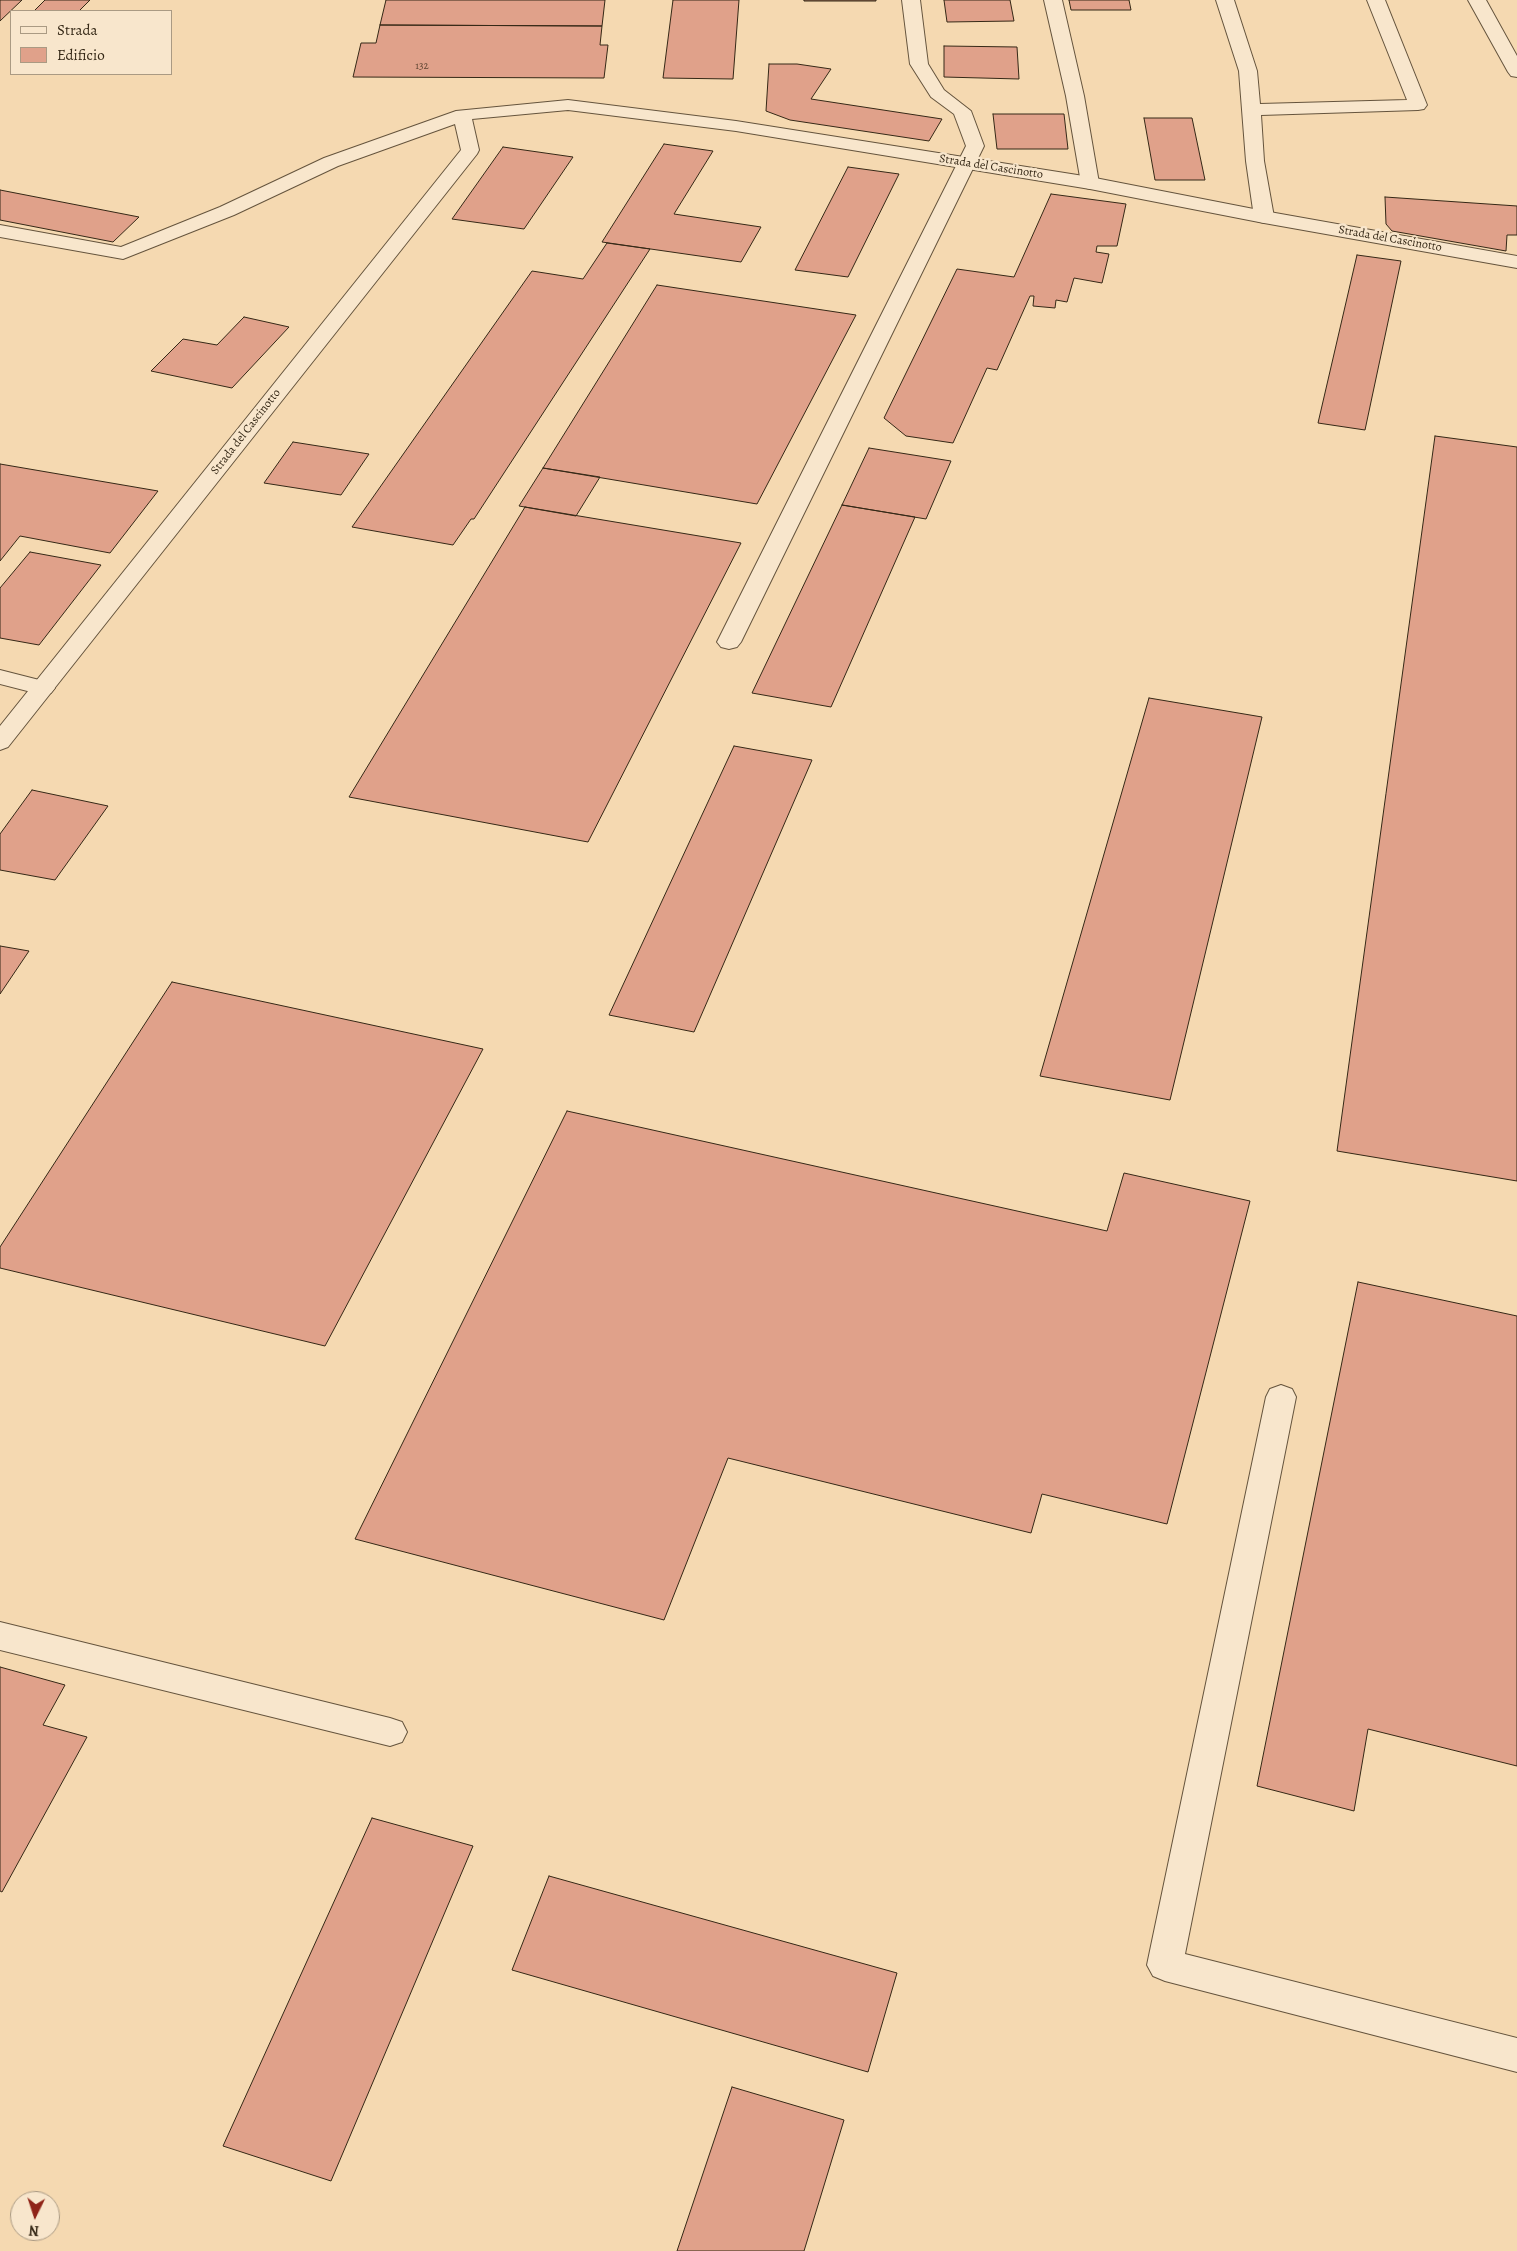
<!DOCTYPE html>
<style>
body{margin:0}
#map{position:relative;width:1517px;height:2251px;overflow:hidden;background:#f5d9b1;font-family:Alegreya,serif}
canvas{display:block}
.legend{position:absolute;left:10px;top:10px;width:162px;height:65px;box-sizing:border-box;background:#f8e6cc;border:1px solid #aa9a83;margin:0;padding:6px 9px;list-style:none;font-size:15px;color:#352816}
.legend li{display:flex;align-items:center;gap:10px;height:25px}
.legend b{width:25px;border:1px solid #aa9a83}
.north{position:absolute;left:10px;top:2191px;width:50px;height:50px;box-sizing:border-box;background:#f8e6cc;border:1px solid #aa9a83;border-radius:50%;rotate:184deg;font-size:14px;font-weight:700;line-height:20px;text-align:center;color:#352816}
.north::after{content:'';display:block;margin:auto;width:18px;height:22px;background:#8f2418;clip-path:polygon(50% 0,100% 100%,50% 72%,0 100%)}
</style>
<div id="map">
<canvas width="1517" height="2251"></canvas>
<ul class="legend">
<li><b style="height:6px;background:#f8e6cc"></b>Strada</li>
<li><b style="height:14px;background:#e0a18a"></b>Edificio</li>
</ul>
<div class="north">N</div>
</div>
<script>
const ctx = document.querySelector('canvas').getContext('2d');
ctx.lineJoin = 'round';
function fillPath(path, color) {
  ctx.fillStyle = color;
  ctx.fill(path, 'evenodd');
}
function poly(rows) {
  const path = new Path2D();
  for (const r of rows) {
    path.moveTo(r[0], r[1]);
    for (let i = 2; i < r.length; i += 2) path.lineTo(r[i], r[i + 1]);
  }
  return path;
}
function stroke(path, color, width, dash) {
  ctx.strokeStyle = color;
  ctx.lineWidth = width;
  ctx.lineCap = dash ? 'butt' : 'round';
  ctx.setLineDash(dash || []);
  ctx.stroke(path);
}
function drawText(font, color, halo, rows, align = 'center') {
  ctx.font = font + ' Alegreya,serif';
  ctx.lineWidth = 5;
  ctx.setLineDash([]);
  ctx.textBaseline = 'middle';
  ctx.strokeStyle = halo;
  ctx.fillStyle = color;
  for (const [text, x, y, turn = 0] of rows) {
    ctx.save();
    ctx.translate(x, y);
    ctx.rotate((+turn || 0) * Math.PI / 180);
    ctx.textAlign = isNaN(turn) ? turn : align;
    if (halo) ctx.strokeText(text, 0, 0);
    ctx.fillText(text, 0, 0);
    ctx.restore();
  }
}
const building = poly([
 [0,0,22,0,0,21,0,0],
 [45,0,90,0,79,11,34,11,45,0],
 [386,0,605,0,602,26,380,25,386,0],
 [673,0,739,0,733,79,663,78,673,0],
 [804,0,876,0,876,1,804,1,804,0],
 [944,0,1010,0,1014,21,947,22,944,0],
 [1069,0,1129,0,1131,10,1071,10,1069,0],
 [380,25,602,26,600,45,608,45,604,78,353,77,361,43,376,43,380,25],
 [944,46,1017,47,1019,79,944,77,944,46],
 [769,64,797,64,831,69,811,99,942,119,929,141,790,120,766,111,769,64],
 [993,114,1064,114,1068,149,997,149,993,114],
 [1144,118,1192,118,1205,180,1155,180,1144,118],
 [664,144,713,151,674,214,761,227,741,262,602,242,664,144],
 [503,147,573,157,524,229,452,219,503,147],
 [848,167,899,174,848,277,795,270,848,167],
 [0,190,139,217,113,242,0,220,0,190],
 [1051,194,1126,204,1117,246,1097,246,1096,252,1109,254,1102,283,1074,278,1067,302,1056,300,1055,308,1033,306,1034,296,1030,296,997,370,987,368,953,443,906,436,884,418,957,269,1014,277,1051,194],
 [1385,197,1517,206,1517,235,1507,235,1506,251,1392,231,1386,224,1385,197],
 [607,243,650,249,474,519,471,519,453,545,352,527,532,271,583,279,607,243],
 [1357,255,1401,261,1365,430,1318,423,1357,255],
 [657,285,856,315,757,504,543,468,657,285],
 [244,317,289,327,232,388,151,371,183,339,217,345,244,317],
 [1435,436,1517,447,1517,1181,1337,1151,1435,436],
 [293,442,369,454,341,495,264,483,293,442],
 [869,448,951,461,926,519,842,505,869,448],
 [0,464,158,491,110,553,20,536,0,561,0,464],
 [543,468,600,477,576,516,519,506,543,468],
 [842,505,915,517,831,707,752,693,842,505],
 [525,507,741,543,588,842,349,797,525,507],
 [30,552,101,565,39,645,0,638,0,588,30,552],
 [1149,698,1262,717,1170,1100,1040,1076,1149,698],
 [734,746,812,760,694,1032,609,1015,734,746],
 [32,790,108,806,55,880,0,870,0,834,32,790],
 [0,946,29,951,0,994,0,946],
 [172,982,483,1049,325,1346,0,1268,0,1247,172,982],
 [567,1111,1107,1231,1124,1173,1250,1201,1167,1524,1042,1494,1031,1533,728,1458,664,1620,355,1539,567,1111],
 [1358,1282,1517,1316,1517,1766,1368,1729,1354,1811,1257,1786,1358,1282],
 [0,1667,65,1685,43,1725,87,1737,2,1892,0,1891,0,1667],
 [372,1818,473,1846,331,2181,223,2146,372,1818],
 [549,1876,897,1973,868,2072,512,1970,549,1876],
 [732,2087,844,2120,804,2251,677,2251,732,2087]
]);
const lane = poly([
 [902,0,920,0,928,64,944,90,971,111,984,146,741,642,737,647,729,649,721,647,717,642,966,146,954,114,931,97,910,64,902,0],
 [1044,0,1062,0,1084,96,1099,183,1097,187,1090,189,1083,187,1081,183,1066,96,1044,0],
 [1216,0,1234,0,1257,71,1260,104,1407,100,1367,0,1385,0,1427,105,1424,109,1418,110,1261,115,1264,161,1274,217,1271,221,1264,223,1257,221,1254,217,1246,161,1239,71,1216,0],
 [1468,0,1486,0,1517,56,1517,77,1511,76,1508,72,1468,0],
 [0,670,51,683,55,688,51,693,43,695,0,684,0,670],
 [1281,1385,1292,1389,1296,1397,1185,1954,1517,2038,1517,2072,1165,1981,1153,1976,1147,1965,1266,1397,1270,1389,1281,1385]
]);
const street = poly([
 [568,100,736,121,1090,177,1264,211,1517,256,1517,268,1264,223,1090,189,736,131,568,110,472,119,479,150,477,154,8,747,0,750,0,726,461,150,455,124,338,166,234,215,123,259,0,237,0,225,121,247,220,207,324,158,456,111,568,100],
 [0,1622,390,1718,402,1722,407,1732,402,1742,390,1746,0,1650,0,1622]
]);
const farNumbernames = [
 ["132",422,66]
];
const farStreetnames = [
 ["Strada del Cascinotto",991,167,9],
 ["Strada del Cascinotto",1390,239,10],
 ["Strada del Cascinotto",246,432,-52]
];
fillPath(building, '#e0a18a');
stroke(building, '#352816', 1);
stroke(lane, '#65543d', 2);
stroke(street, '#65543d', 2);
fillPath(lane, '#f8e6cc');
fillPath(street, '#f8e6cc');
drawText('11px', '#604633', null, farNumbernames);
drawText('12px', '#352816', '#f8e6cc', farStreetnames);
</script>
